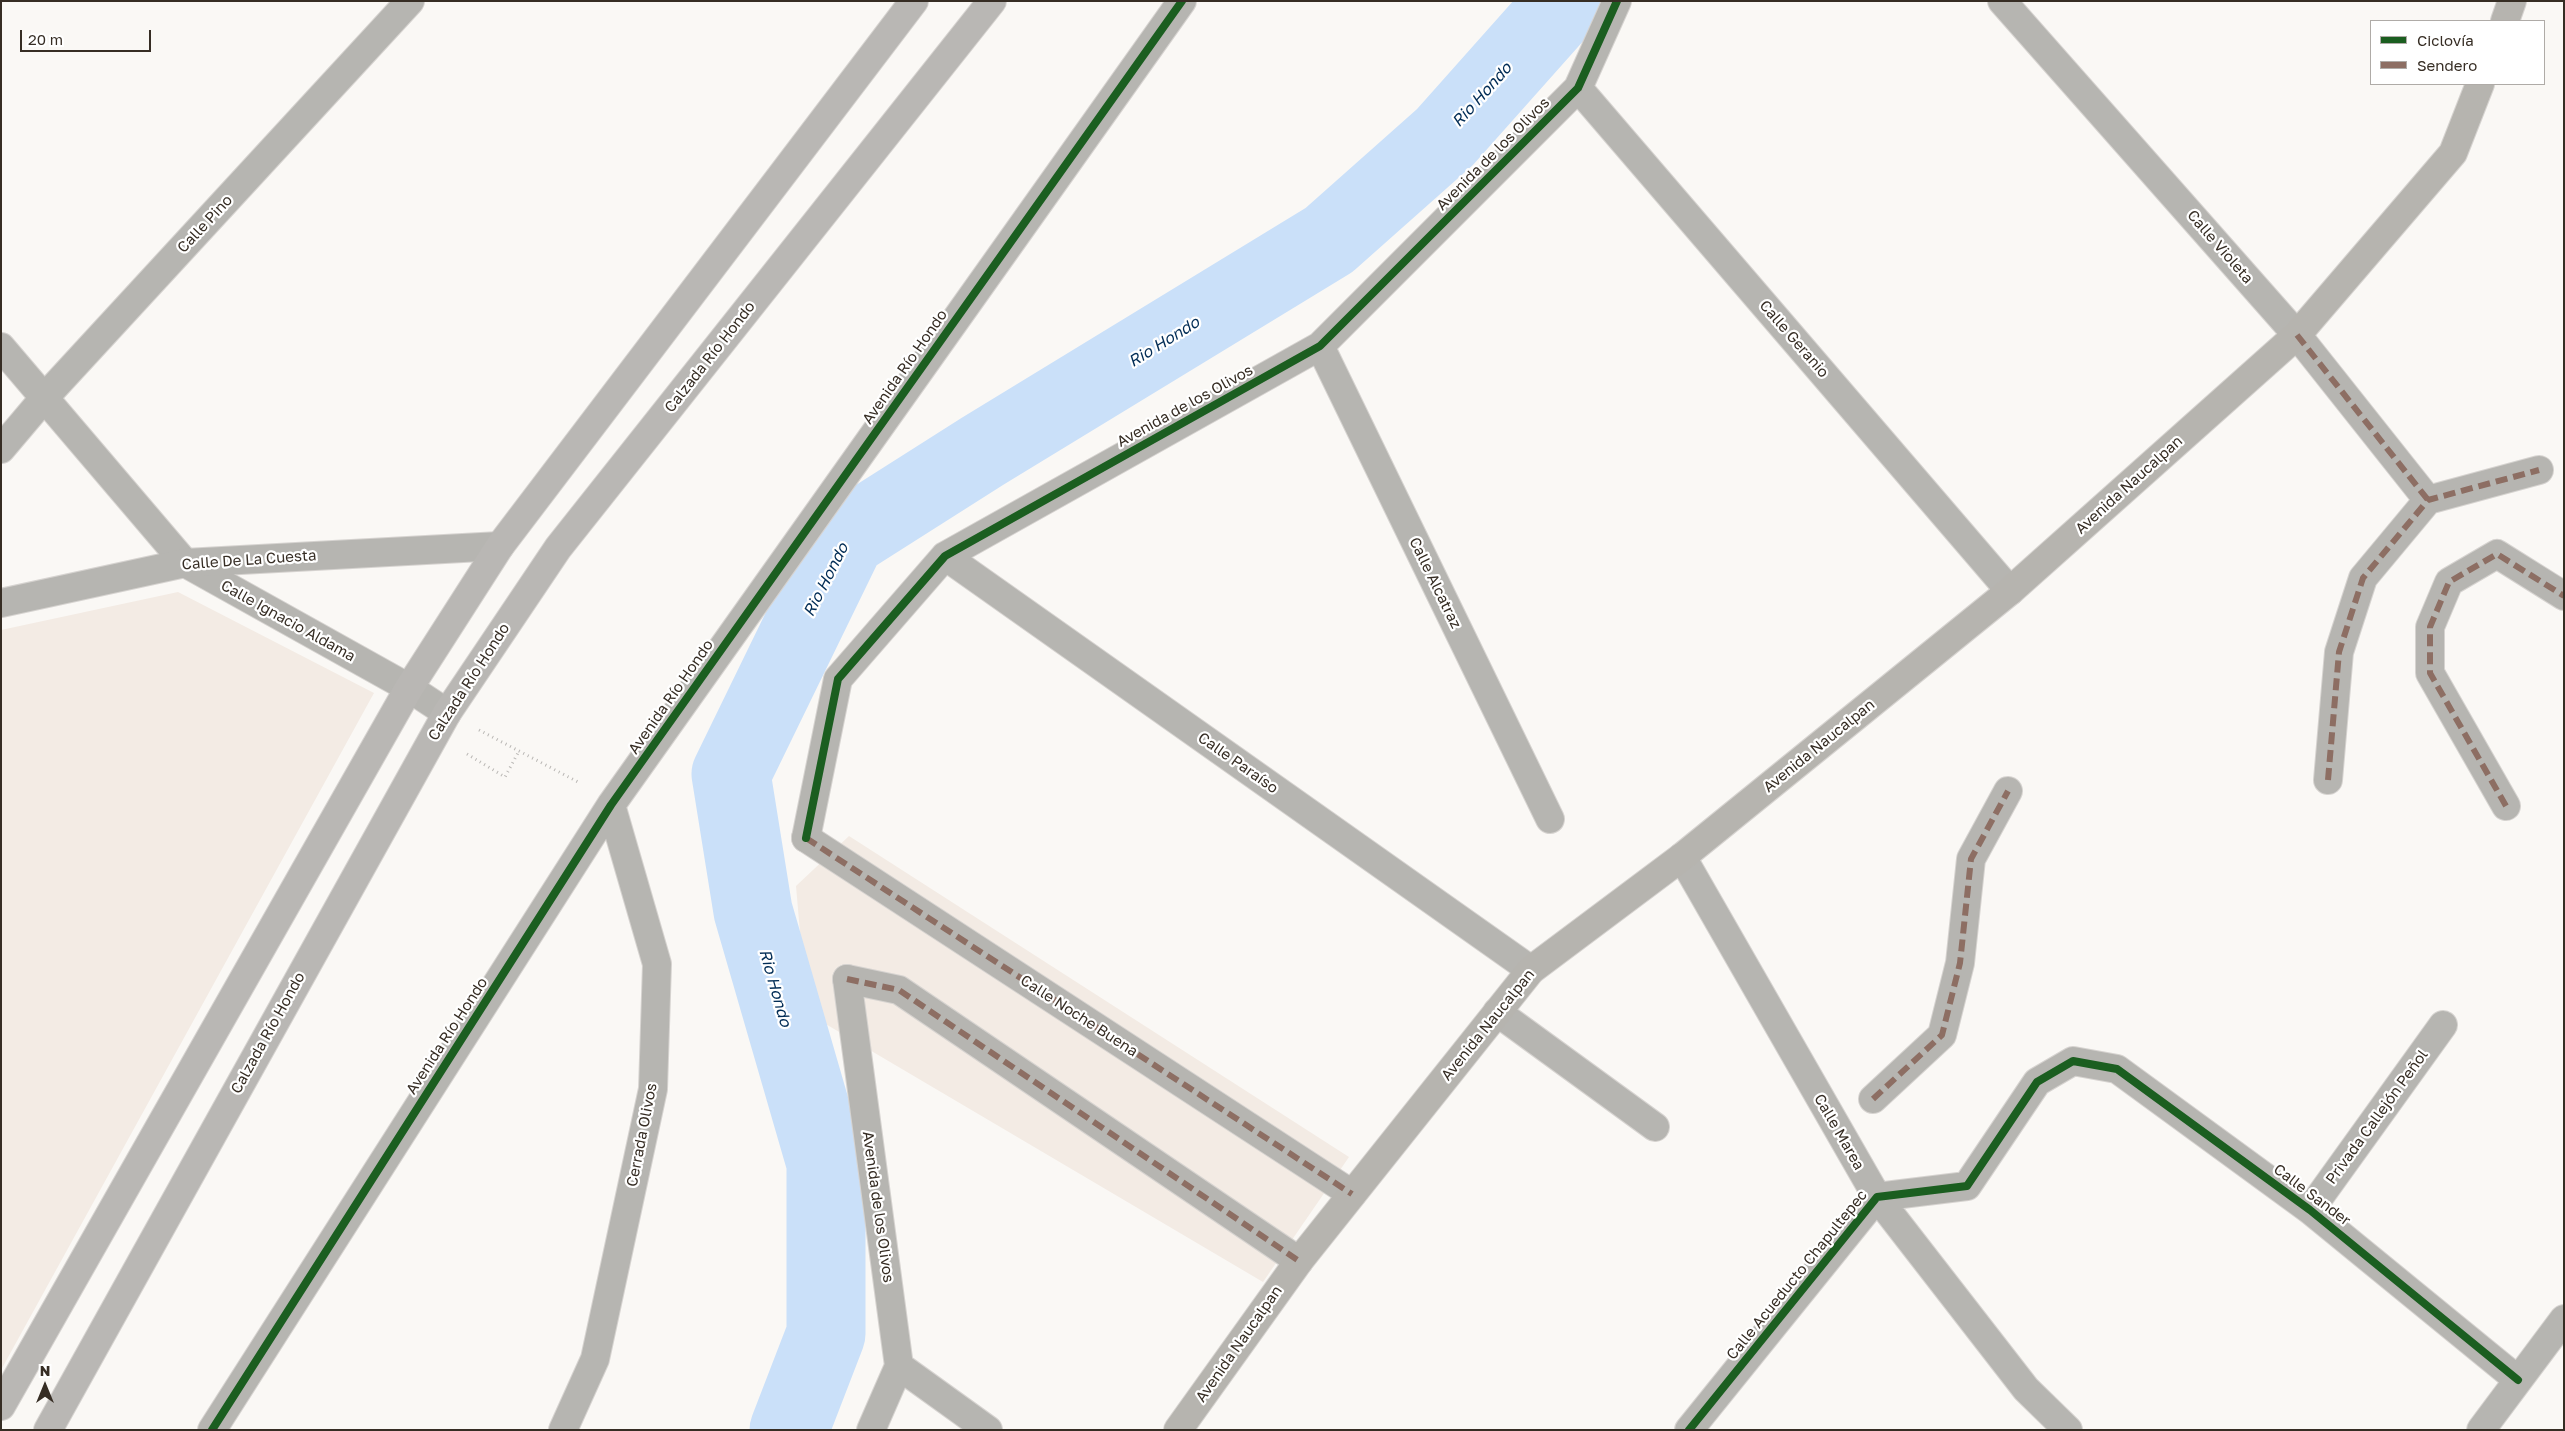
<!DOCTYPE html>
<meta charset="utf-8">
<style>
body{margin:0}
#map{position:relative;width:2565px;height:1431px;overflow:hidden;background:#faf8f5;font-family:"Golos Text",sans-serif}
canvas{display:block}
.frame{position:absolute;inset:0;border:2px solid #362d24;pointer-events:none}
.legend{position:absolute;left:2370px;top:20px;width:175px;height:65px;box-sizing:border-box;background:#fff;border:1px solid #afaba7;margin:0;padding:6px 9px;list-style:none;font-size:15px;color:#362d24}
.legend li{display:flex;align-items:center;gap:10px;height:25px}
.legend b{width:25px;border:1px solid #afaba7}
.north{position:absolute;left:20px;top:1361px;width:50px;height:50px;-webkit-text-stroke:4px #fff;paint-order:stroke;rotate:0deg;font-size:14px;font-weight:700;line-height:20px;text-align:center;color:#362d24}
.north::after{content:'';display:block;margin:auto;width:18px;height:22px;background:#362d24;clip-path:polygon(50% 0,100% 100%,50% 72%,0 100%)}
.scale{position:absolute;left:20px;top:30px;width:131px;height:22px;box-sizing:border-box;border:2px solid #362d24;border-top:0;padding-left:6px;font-size:15px;line-height:18px;white-space:nowrap;color:#362d24;-webkit-text-stroke:4px #fff;paint-order:stroke}
</style>
<div id="map">
<canvas width="2565" height="1431"></canvas>
<div class="frame"></div>
<ul class="legend">
<li><b style="height:6px;background:#1b5e20"></b>Ciclovía</li>
<li><b style="height:6px;background:#8d6e63"></b>Sendero</li>
</ul>
<div class="north">N</div>
<div class="scale">20 m</div>
</div>
<script>
const ctx = document.querySelector('canvas').getContext('2d');
ctx.lineJoin = 'round';
function fillPath(path, color) {
  ctx.fillStyle = color;
  ctx.fill(path, 'evenodd');
}
function poly(rows) {
  const path = new Path2D();
  for (const r of rows) {
    path.moveTo(r[0], r[1]);
    for (let i = 2; i < r.length; i += 2) path.lineTo(r[i], r[i + 1]);
  }
  return path;
}
function stroke(path, color, width, dash) {
  ctx.strokeStyle = color;
  ctx.lineWidth = width;
  ctx.lineCap = dash ? 'butt' : 'round';
  ctx.setLineDash(dash || []);
  ctx.stroke(path);
}
function drawText(font, color, halo, rows, align = 'center') {
  ctx.font = font + ' "Golos Text",sans-serif';
  ctx.lineWidth = 4.5;
  ctx.setLineDash([]);
  ctx.textBaseline = 'middle';
  ctx.strokeStyle = halo;
  ctx.fillStyle = color;
  for (const [text, x, y, turn = 0] of rows) {
    ctx.save();
    ctx.translate(x, y);
    ctx.rotate((+turn || 0) * Math.PI / 180);
    ctx.textAlign = isNaN(turn) ? turn : align;
    if (halo) ctx.strokeText(text, 0, 0);
    ctx.fillText(text, 0, 0);
    ctx.restore();
  }
}
const built = poly([
 [178,592,374,693,1,1370,1,630],
 [849,836,1349,1157,1263,1282,807,1013,796,886]
]);
const river = poly([
 [789,1430,826,1334,826,1163,753,911,731,774,846,538,983,451,1329,240,1445,137,1566,1]
]);
const path = poly([
 [479,730,580,783],
 [467,754,505,777,519,751]
]);
const pedestrian = poly([
 [2297,335,2428,500],
 [2328,780,2339,652,2363,578,2428,500,2539,470],
 [2506,806,2430,673,2430,627,2449,582,2497,554,2564,596],
 [806,838,1352,1194],
 [847,979,899,990,1299,1261],
 [1873,1099,1942,1035,1960,963,1971,859,2008,791]
]);
const minor = poly([
 [2002,1,2297,335],
 [1578,88,2010,591],
 [1320,346,1550,819],
 [1,347,185,563,409,688,447,713],
 [1,449,45,397,410,1],
 [945,556,1531,970],
 [806,838,838,679,945,556,1320,346,1578,88,1617,1],
 [1682,857,1877,1197,2026,1389,2068,1430],
 [847,979,899,1366,871,1430],
 [1497,1012,1655,1127],
 [2310,1210,2443,1025],
 [899,1366,988,1430],
 [212,1430,611,805,1182,1],
 [563,1430,595,1359,653,1089,657,964,611,805],
 [1689,1430,1877,1197,1967,1186,2037,1082,2073,1061,2117,1069,2310,1210,2518,1380],
 [2481,1430,2564,1319]
]);
const tertiary = poly([
 [1,603,185,563,500,546]
]);
const secondary = poly([
 [2505,21,2512,1],
 [1178,1430,1299,1261,1531,970,1682,857,2010,591,2297,335,2453,153,2480,84]
]);
const primary = poly([
 [1,1406,409,688,500,546,914,1],
 [48,1430,447,713,558,548,992,1]
]);
const quiet = poly([
 [2297,335,2428,500],
 [2328,780,2339,652,2363,578,2428,500,2539,470],
 [2506,806,2430,673,2430,627,2449,582,2497,554,2564,596],
 [806,838,1352,1194],
 [847,979,899,990,1299,1261],
 [1873,1099,1942,1035,1960,963,1971,859,2008,791]
]);
const cycleway = poly([
 [806,838,838,679,945,556,1320,346,1578,88,1617,1],
 [212,1430,611,805,1182,1],
 [1689,1430,1877,1197,1967,1186,2037,1082,2073,1061,2117,1069,2310,1210,2518,1380]
]);
const streetNames = [
 ["Avenida de los Olivos",1493,154,-45],
 ["Calle Pino",205,224,-47],
 ["Calle Violeta",2220,247,49],
 ["Calle Geranio",1794,339,49],
 ["Calzada Río Hondo",710,357,-52],
 ["Avenida Río Hondo",905,367,-55],
 ["Avenida de los Olivos",1185,406,-29],
 ["Avenida Naucalpan",2129,485,-42],
 ["Calle De La Cuesta",249,560,-4],
 ["Calle Alcatraz",1435,583,64],
 ["Calle Ignacio Aldama",288,621,29],
 ["Calzada Río Hondo",469,682,-57],
 ["Avenida Río Hondo",671,697,-55],
 ["Avenida Naucalpan",1819,746,-39],
 ["Calle Paraíso",1238,763,35],
 ["Calle Noche Buena",1079,1016,33],
 ["Avenida Naucalpan",1488,1025,-51],
 ["Calzada Río Hondo",268,1033,-61],
 ["Avenida Río Hondo",447,1036,-57],
 ["Privada Callejón Peñol",2377,1117,-54],
 ["Calle Marea",1839,1132,60],
 ["Cerrada Olivos",642,1135,-79],
 ["Calle Sander",2312,1195,37],
 ["Avenida de los Olivos",878,1207,82],
 ["Calle Acueducto Chapultepec",1797,1275,-51],
 ["Avenida Naucalpan",1239,1344,-55]
];
const waterNames = [
 ["Rio Hondo",1482,95,-48],
 ["Rio Hondo",1164,342,-32],
 ["Rio Hondo",826,580,-63],
 ["Rio Hondo",775,988,74]
];
fillPath(built, '#f3ebe4');
stroke(river, '#cae0f9', 79);
stroke(pedestrian, '#d6d3d0', 30);
stroke(minor, '#d6d3d0', 30);
stroke(tertiary, '#d6d3d0', 30);
stroke(secondary, '#d6d3d0', 30);
stroke(primary, '#d6d3d0', 30);
stroke(path, '#b9b7b4', 3, [1, 4]);
stroke(pedestrian, '#b6b5b1', 28);
stroke(minor, '#b6b5b1', 28);
stroke(tertiary, '#b6b5b1', 28);
stroke(secondary, '#b6b4af', 28);
stroke(primary, '#b9b7b4', 28);
stroke(quiet, '#8d6e63', 6, [12, 6]);
stroke(cycleway, '#1b5e20', 8);
drawText('15px', '#362d24', '#fff', streetNames);
drawText('italic 16px', '#012c55', '#fff', waterNames);
</script>
